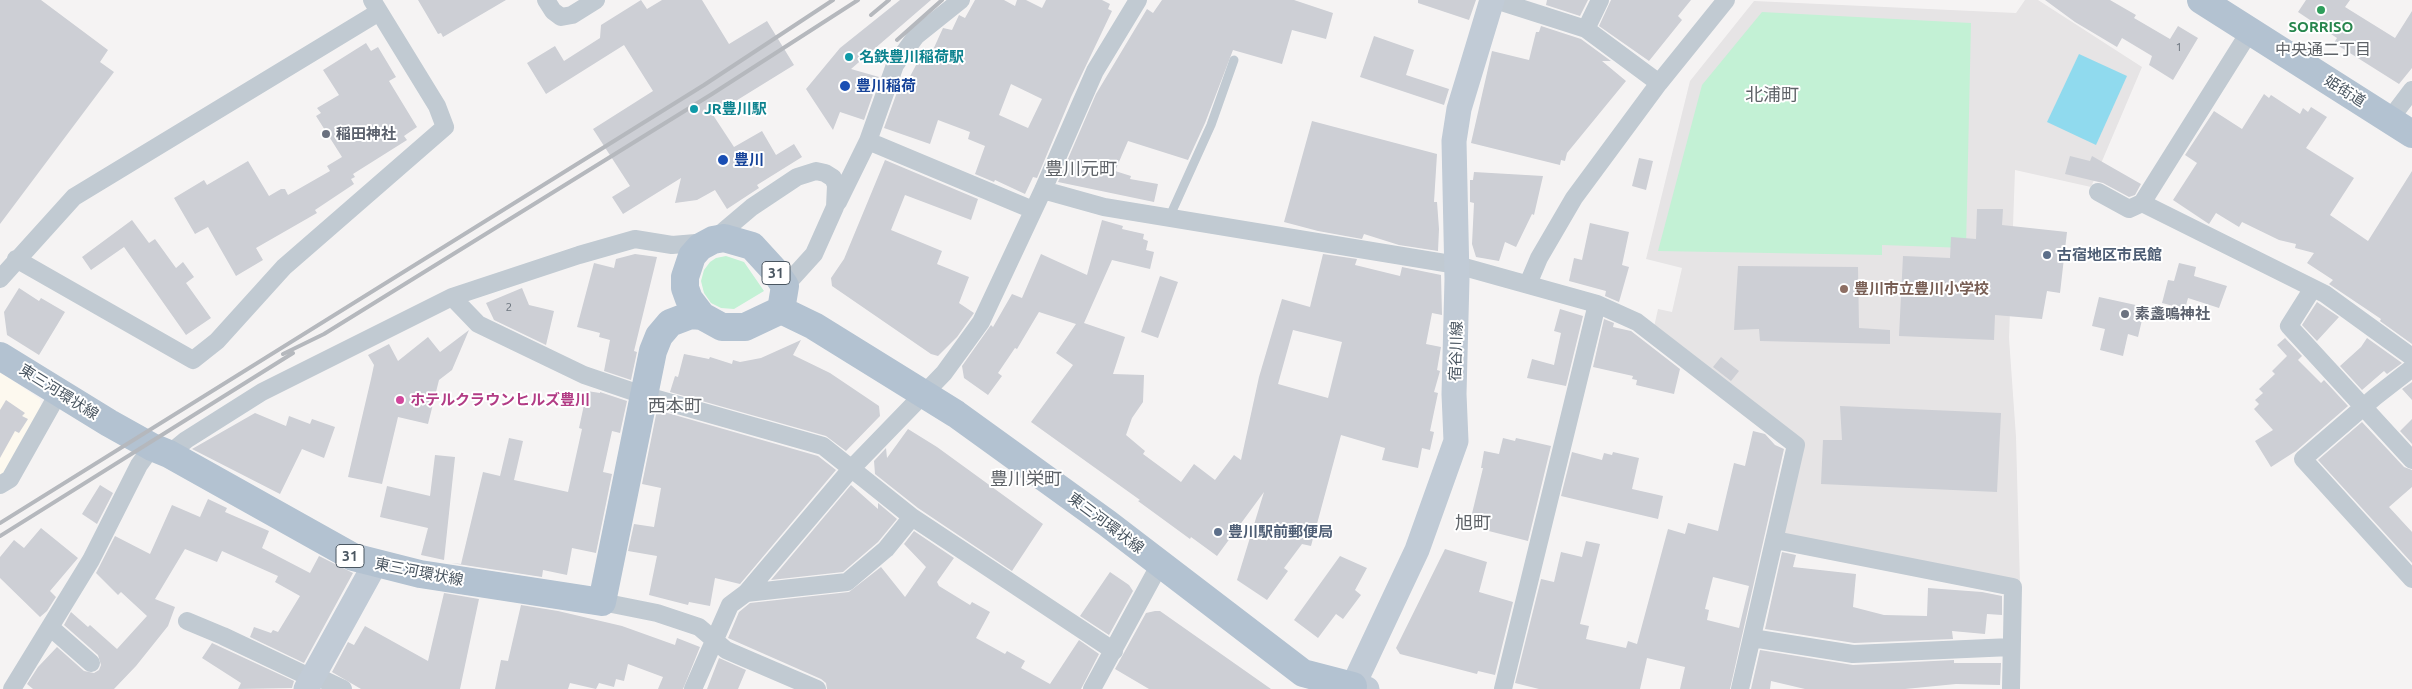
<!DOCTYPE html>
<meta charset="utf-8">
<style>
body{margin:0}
canvas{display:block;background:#f5f3f3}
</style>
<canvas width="2412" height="689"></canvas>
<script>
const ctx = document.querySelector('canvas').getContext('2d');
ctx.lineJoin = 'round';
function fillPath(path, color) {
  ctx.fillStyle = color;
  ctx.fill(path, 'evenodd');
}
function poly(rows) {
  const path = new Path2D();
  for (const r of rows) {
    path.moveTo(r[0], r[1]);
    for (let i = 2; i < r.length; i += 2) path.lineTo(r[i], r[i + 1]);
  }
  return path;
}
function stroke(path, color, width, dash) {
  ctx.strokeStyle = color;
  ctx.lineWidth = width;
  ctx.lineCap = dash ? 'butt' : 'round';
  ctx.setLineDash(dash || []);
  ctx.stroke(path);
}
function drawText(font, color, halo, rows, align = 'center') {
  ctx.font = font + ' Ubuntu,"Noto Sans JP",sans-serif';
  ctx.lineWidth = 4;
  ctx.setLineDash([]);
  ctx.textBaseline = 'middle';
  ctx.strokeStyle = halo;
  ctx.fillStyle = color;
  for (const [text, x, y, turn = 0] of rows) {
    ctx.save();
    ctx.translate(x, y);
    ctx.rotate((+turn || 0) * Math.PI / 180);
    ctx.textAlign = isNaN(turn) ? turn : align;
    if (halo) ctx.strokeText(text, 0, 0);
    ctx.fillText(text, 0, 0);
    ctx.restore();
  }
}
const commercial = poly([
 [0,372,40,399,41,409,6,475,0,478]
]);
const education = poly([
 [2025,0,2038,0,2142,67,2091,187,2015,170,2009,338,2016,437,2020,584,1787,538,1783,530,1802,443,1654,327,1658,309,1672,312,1682,268,1646,259,1690,81,1754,1,2016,13]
]);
const green = poly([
 [1762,12,1971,23,1966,248,1882,245,1882,255,1658,251,1702,85],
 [726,256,744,262,764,291,734,309,721,308,711,303,704,293,701,281,704,270,710,262,716,258]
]);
const water = poly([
 [2079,54,2127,76,2096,145,2047,122]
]);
const building = poly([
 [0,0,41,0,108,50,100,62,114,72,0,224],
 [418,0,506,0,443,37,441,33,438,34],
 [641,0,647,9,662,0,702,0,729,44,767,21,794,65,713,115,734,147,762,131,776,155,794,144,802,157,757,185,759,188,727,209,715,190,697,200,675,203,681,178,623,214,612,197,630,186,593,129,653,91,624,45,546,94,527,63,555,46,564,61,600,38,601,25],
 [900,0,931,0,851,69,879,77,864,120,840,112,833,130,806,89,840,48],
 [975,0,1004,0,1015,6,1017,0,1026,0,1042,8,1046,0,1102,0,1110,4,1108,9,1112,11,1071,97,1037,178,1033,177,1025,194,995,180,994,182,975,174,985,146,968,139,970,132,938,120,930,144,884,128,900,84,905,86,925,48,932,52,943,28,952,30,959,15,965,18],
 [1011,84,1042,99,1028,128,999,115],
 [1162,0,1294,0,1333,13,1326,39,1292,30,1282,64,1233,50,1205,123,1188,160,1128,141,1115,171,1131,176,1130,179,1158,184,1154,202,1058,182,1096,94,1147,9,1153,13],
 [1418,0,1476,0,1469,20,1418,3],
 [1547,0,1588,0,1580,16,1546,5],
 [1611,0,1691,0,1678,16,1682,20,1649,61,1599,26],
 [2045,0,2110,0,2136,15,2134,18,2170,39,2178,26,2198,38,2173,80,2149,65,2152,56,2122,38,2117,47,2075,22],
 [2306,0,2350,0,2345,7,2395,38,2412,11,2412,68,2399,84,2334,43,2337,38,2298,12],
 [1541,26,1581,39,1611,61,1602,61,1626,81,1567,153,1565,161,1561,160,1560,165,1471,143,1492,51,1529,60,1536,32,1539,32],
 [1374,36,1414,50,1406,75,1449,89,1444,105,1360,77],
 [366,43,371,51,378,47,396,77,389,81,417,127,404,136,407,140,353,174,355,177,351,179,354,184,315,210,317,213,256,248,263,260,236,276,208,227,195,234,174,198,204,180,207,185,248,161,269,196,281,189,285,189,288,195,330,171,327,166,342,157,316,116,321,113,317,108,339,95,323,70],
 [2264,94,2269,98,2271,95,2300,114,2303,108,2308,112,2311,107,2327,117,2306,148,2354,178,2330,215,2368,241,2412,171,2412,344,2380,321,2381,319,2329,284,2333,280,2307,263,2314,253,2295,248,2296,244,2279,240,2242,222,2239,227,2216,213,2209,224,2173,200,2197,163,2185,155,2214,111,2242,129],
 [1312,121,1437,154,1434,202,1437,202,1439,229,1438,251,1399,245,1364,234,1362,239,1318,231,1284,222],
 [2070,156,2090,161,2092,156,2141,184,2135,195,2129,197,2103,183,2065,174],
 [1639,158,1653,161,1646,190,1632,186],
 [885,160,978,199,971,220,905,195,891,230,942,251,937,264,969,277,959,303,974,313,957,337,938,356,931,354,832,286,831,278,844,259],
 [1474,172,1543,176,1534,215,1532,214,1516,247,1505,242,1499,261,1476,257,1472,244,1474,203,1470,202,1470,180,1473,180],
 [1977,209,2003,209,2002,225,2067,232,2060,293,2047,291,2042,319,1995,315,1994,340,1899,336,1903,256,1950,258,1951,237,1976,239],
 [132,220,149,243,155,239,176,268,183,262,194,277,186,283,211,318,186,335,124,247,91,270,82,257],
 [1102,220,1123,226,1122,229,1144,234,1143,239,1148,241,1146,250,1154,252,1150,269,1112,260,1084,323,1125,337,1113,374,1144,375,1143,402,1132,418,1126,435,1145,451,1143,454,1181,482,1194,464,1215,480,1234,455,1241,460,1259,377,1282,299,1310,307,1323,254,1357,259,1355,265,1400,276,1402,267,1441,275,1442,315,1432,313,1426,344,1441,347,1437,370,1440,371,1434,392,1438,393,1430,431,1434,432,1430,450,1422,448,1418,468,1382,460,1385,448,1341,435,1311,546,1302,544,1284,568,1288,571,1267,600,1237,580,1264,492,1217,556,1191,537,1190,539,1138,501,1140,500,1031,422,1073,365,1056,353,1076,324,1039,312,1017,349,1015,348,998,373,1002,376,988,395,964,378,962,366,991,325,993,327,1012,294,1022,298,1041,254,1087,275],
 [1293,330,1342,342,1328,398,1278,384],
 [1590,223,1629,232,1622,265,1629,267,1619,302,1605,296,1606,291,1569,281,1574,258,1582,260],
 [635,254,657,257,634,351,637,352,631,380,604,371,610,340,599,337,600,333,577,327,594,263,614,268,616,259],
 [2179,263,2196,267,2194,276,2227,286,2219,308,2188,298,2185,309,2162,303,2168,280,2174,281],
 [1738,266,1858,267,1859,328,1890,330,1890,344,1760,341,1759,329,1734,330],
 [1160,276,1178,282,1158,338,1141,332],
 [19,288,39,301,41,298,65,312,39,355,7,335,4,312],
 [522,288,529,305,554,311,546,345,494,320,486,303],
 [2099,297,2145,307,2138,337,2128,334,2123,356,2100,350,2105,329,2092,326],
 [2317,302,2339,317,2317,341,2302,325],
 [1560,309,1583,316,1566,386,1527,378,1532,359,1554,365,1561,333,1554,331],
 [1604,319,1614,323,1613,327,1631,331,1680,369,1674,394,1636,385,1637,380,1632,379,1633,376,1593,367],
 [469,330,452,370,439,380,428,424,398,417,382,484,348,477,371,379,374,365,368,355,389,344,398,361,428,337,440,352],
 [2285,338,2302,356,2298,360,2321,383,2324,380,2348,406,2296,451,2271,467,2255,441,2273,430,2254,409,2259,404,2255,400,2263,393,2259,389,2275,374,2272,371,2287,356,2277,345],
 [2367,338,2402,363,2387,374,2384,371,2362,390,2340,366,2361,347],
 [801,340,793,355,830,373,879,406,880,416,846,451,826,436,670,392,675,376,678,377,684,354,709,359,710,357,732,364,733,360,740,362,761,358],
 [1721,357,1739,371,1731,381,1713,367],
 [2412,382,2412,400,2402,389],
 [587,391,600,393,600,392,627,401,620,433,612,431,603,472,612,474,596,553,572,548,567,575,543,570,542,577,451,563,461,564,483,472,500,476,509,438,523,441,514,480,568,492,582,429,579,428],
 [6,400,25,413,22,416,28,419,19,433,15,431,0,458,0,410],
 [1840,406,2001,413,1997,492,1821,484,1823,440,1842,440],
 [657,410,818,456,836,470,740,584,715,578,710,606,689,602,688,605,649,595,657,556,628,551,634,524,654,527,661,488,642,484],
 [255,413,286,426,289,416,310,424,312,419,335,427,324,458,302,449,280,494,192,449],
 [2412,419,2412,444,2400,431],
 [2362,422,2404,467,2412,470,2412,487,2389,507,2412,532,2412,563,2318,460],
 [908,429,937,447,1043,524,1012,571,918,508,875,474,874,461,886,448,887,458],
 [1753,431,1765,434,1775,445,1784,449,1730,689,1680,689,1685,667,1647,658,1640,689,1539,689,1515,683,1541,579,1554,582,1561,552,1582,557,1586,541,1600,544,1580,624,1589,626,1586,639,1626,648,1628,641,1637,644,1668,529,1685,534,1688,523,1718,531,1734,463,1745,466],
 [1713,577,1749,586,1739,628,1707,620,1709,610,1705,609],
 [1503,438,1515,441,1516,438,1551,446,1528,541,1469,526,1483,468,1481,468,1484,451,1499,454],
 [1572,452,1602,460,1604,453,1612,455,1613,452,1639,458,1632,489,1663,496,1658,519,1561,496],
 [435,455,455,457,444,560,421,555,428,528,380,517,387,486,430,496],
 [100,485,113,493,97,524,82,514],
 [851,485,878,509,878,503,897,519,878,542,843,572,771,580],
 [208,499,227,508,225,512,269,531,262,548,310,573,319,556,353,573,304,663,250,637,254,627,271,633,273,630,278,632,300,596,275,582,278,576,222,551,217,562,185,549,155,599,175,607,168,626,136,666,114,689,33,689,27,684,38,667,57,647,84,671,94,673,99,670,101,665,98,655,64,625,71,612,88,627,90,625,117,649,147,616,121,592,118,595,96,573,115,536,150,554,172,505,200,517],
 [41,528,78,558,50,591,56,597,47,611,40,617,0,578,0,557,14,540,24,548],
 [914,531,954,558,937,582,939,586,970,605,972,602,990,612,976,638,1005,654,1007,651,1025,661,1021,668,1050,684,1079,640,1099,654,1081,689,827,689,826,683,821,679,728,638,739,612,750,603,849,592,881,567,905,597,926,567,904,544],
 [1445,549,1487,562,1479,592,1513,602,1495,675,1478,671,1477,674,1400,654,1396,648],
 [1782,552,1796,555,1793,567,1856,574,1853,607,1884,615,1927,616,1928,588,1982,592,2002,596,2002,615,1987,614,1985,634,1952,631,1953,639,1854,643,1765,629],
 [1340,556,1367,568,1355,590,1361,595,1343,619,1336,614,1318,638,1294,620],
 [1110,572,1129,585,1133,591,1109,635,1080,616],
 [444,593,479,599,460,689,361,689,332,672,348,642,354,645,365,626,428,661],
 [521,605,558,611,622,626,675,645,677,638,700,647,683,689,658,689,663,677,628,664,624,681,616,679,614,687,599,683,596,689,570,683,568,689,495,689,501,660,508,661],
 [1155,611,1160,611,1271,689,1149,689,1115,669,1146,613],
 [212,643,294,681,292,688,238,689,241,683,202,658],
 [1760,650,1853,665,1954,660,1954,663,2001,663,2000,685,1956,684,1905,689,1805,689,1771,681,1770,689,1751,689],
 [719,658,746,670,738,689,707,689]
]);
const lane = poly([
 [1169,218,1211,125,1234,60]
]);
const street = poly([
 [546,0,553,11,561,17,572,15,596,0],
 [1495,0,1586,29,1659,83],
 [1586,29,1600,0],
 [2390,119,2412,90],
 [868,141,1033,210],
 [1043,190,1104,207,1457,265,1597,304,1637,322,1796,445,1740,689],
 [2098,192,2129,209,2142,203,2250,31],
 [838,202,868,141,895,65,916,36,961,0],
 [2142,203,2325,294,2412,357],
 [713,240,752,207,797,177,816,171,825,173,833,178,836,185,835,207,814,254,785,286],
 [16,259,193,360,217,341,284,267,445,127,437,106,372,0],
 [0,279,74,197,379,12],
 [1528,284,1539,258,1574,198,1659,83,1726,0],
 [2313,288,2289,326,2412,460],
 [452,297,478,324,584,375,643,395,823,446,912,517,1114,651],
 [2412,368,2375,397,2303,459,2412,579],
 [169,454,186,440,262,392,452,297,579,255,635,239,672,245,708,242],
 [0,485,10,479,59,392],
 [1775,540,2013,587,2011,689],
 [746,593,847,582,886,549,912,517],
 [602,602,657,613,699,627,726,650,817,689],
 [187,621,223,636,303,674,324,680,343,689],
 [50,627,91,663],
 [1752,638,1853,654,2011,647],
 [12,689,91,560,139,465,152,447],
 [693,689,730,605,746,593,851,469,944,373,981,322,1043,190,1095,71,1138,0],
 [1092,689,1160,564],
 [1503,689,1597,304]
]);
const secondary = poly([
 [306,689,375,564],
 [1367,689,1353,686,1417,550,1456,441,1454,394,1457,279,1454,141,1459,109,1492,0]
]);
const primary = poly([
 [2201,0,2412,134],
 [724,238,752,246,774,270,785,286,781,310,745,327,722,327,702,316,689,299,685,288,685,277,692,256,700,247,713,240,724,238],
 [781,310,814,326,956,414,1107,523,1303,673,1353,686,1351,689],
 [0,356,109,423,152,447,169,454,353,557,420,574,602,602,653,351,659,336,670,323,691,315,702,316]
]);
const rail = poly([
 [871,15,889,0],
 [897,40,942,0],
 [283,354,324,334,712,94,858,0],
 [0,523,704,85,833,0],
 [0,536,293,353]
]);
const markers = [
 [2321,10,5,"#2e9e5b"],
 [849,57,5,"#0f9aa8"],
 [845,86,6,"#1a4fb4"],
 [694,109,5,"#0f9aa8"],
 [326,134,5,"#6b7280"],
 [723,160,6,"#1a4fb4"],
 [2047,255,5,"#5c6f8a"],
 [1844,289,5,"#8d6e63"],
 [2125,314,5,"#6b7280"],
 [400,400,5,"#d1479c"],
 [1218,532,5,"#5c6f8a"]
];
const numberNames = [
 ["1",2179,47],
 ["2",509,307]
];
const shields = [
 [776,273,28],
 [350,556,28]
];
const shieldNames = [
 ["31",776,273],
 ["31",350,556]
];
const leisureNames = [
 ["SORRISO",2321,27]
];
const cultureNames = [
 ["名鉄豊川稲荷駅",859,57],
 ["JR豊川駅",704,109]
];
const transitNames = [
 ["豊川稲荷",856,86],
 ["豊川",734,160]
];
const streetNames = [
 ["姫街道",2345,91,32],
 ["宿谷川線",1456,351,-88],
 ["東三河環状線",59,392,32],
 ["東三河環状線",1106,523,37],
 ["東三河環状線",419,572,11]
];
const worshipNames = [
 ["稲田神社",336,134],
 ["素盞嗚神社",2135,314]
];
const serviceNames = [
 ["古宿地区市民館",2057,255],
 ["豊川駅前郵便局",1228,532]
];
const educationNames = [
 ["豊川市立豊川小学校",1854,289]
];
const hotelNames = [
 ["ホテルクラウンヒルズ豊川",410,400]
];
const neighbourhoodNames = [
 ["中央通二丁目",2323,50]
];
const quarterNames = [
 ["北浦町",1772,95],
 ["豊川元町",1081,169],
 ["西本町",675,406],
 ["豊川栄町",1026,479],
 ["旭町",1473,523]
];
fillPath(commercial, '#fdf9ef');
fillPath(education, '#e6e4e5');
fillPath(green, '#c3f1d5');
fillPath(water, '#90daee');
fillPath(building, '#cdcfd5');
stroke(lane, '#c1cad2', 9);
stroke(street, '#c1cad2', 18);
stroke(secondary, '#c1cbd6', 25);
stroke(primary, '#b3c2d1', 28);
stroke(rail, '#b5b8bd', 4);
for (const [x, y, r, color] of markers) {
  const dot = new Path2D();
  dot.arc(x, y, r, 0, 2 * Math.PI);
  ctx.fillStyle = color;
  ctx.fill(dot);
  stroke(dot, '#fff', 2);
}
drawText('12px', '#6b747e', null, numberNames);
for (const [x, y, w] of shields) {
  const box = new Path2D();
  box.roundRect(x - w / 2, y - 11.5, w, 23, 4);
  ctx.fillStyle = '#fff';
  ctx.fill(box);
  stroke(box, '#4a5661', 1);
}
drawText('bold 14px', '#4a5661', null, shieldNames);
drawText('bold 15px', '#27864d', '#fff', leisureNames);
drawText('bold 15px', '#0d838f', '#fff', cultureNames, 'left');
drawText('bold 15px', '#164399', '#fff', transitNames, 'left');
drawText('15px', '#4a5661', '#fff', streetNames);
drawText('bold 15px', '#5b616d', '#fff', worshipNames, 'left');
drawText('bold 15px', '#4e5e75', '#fff', serviceNames, 'left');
drawText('bold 15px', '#785e54', '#fff', educationNames, 'left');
drawText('bold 15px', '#b23c85', '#fff', hotelNames, 'left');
drawText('16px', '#5f6368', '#fff', neighbourhoodNames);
drawText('18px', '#5f6368', '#fff', quarterNames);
</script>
